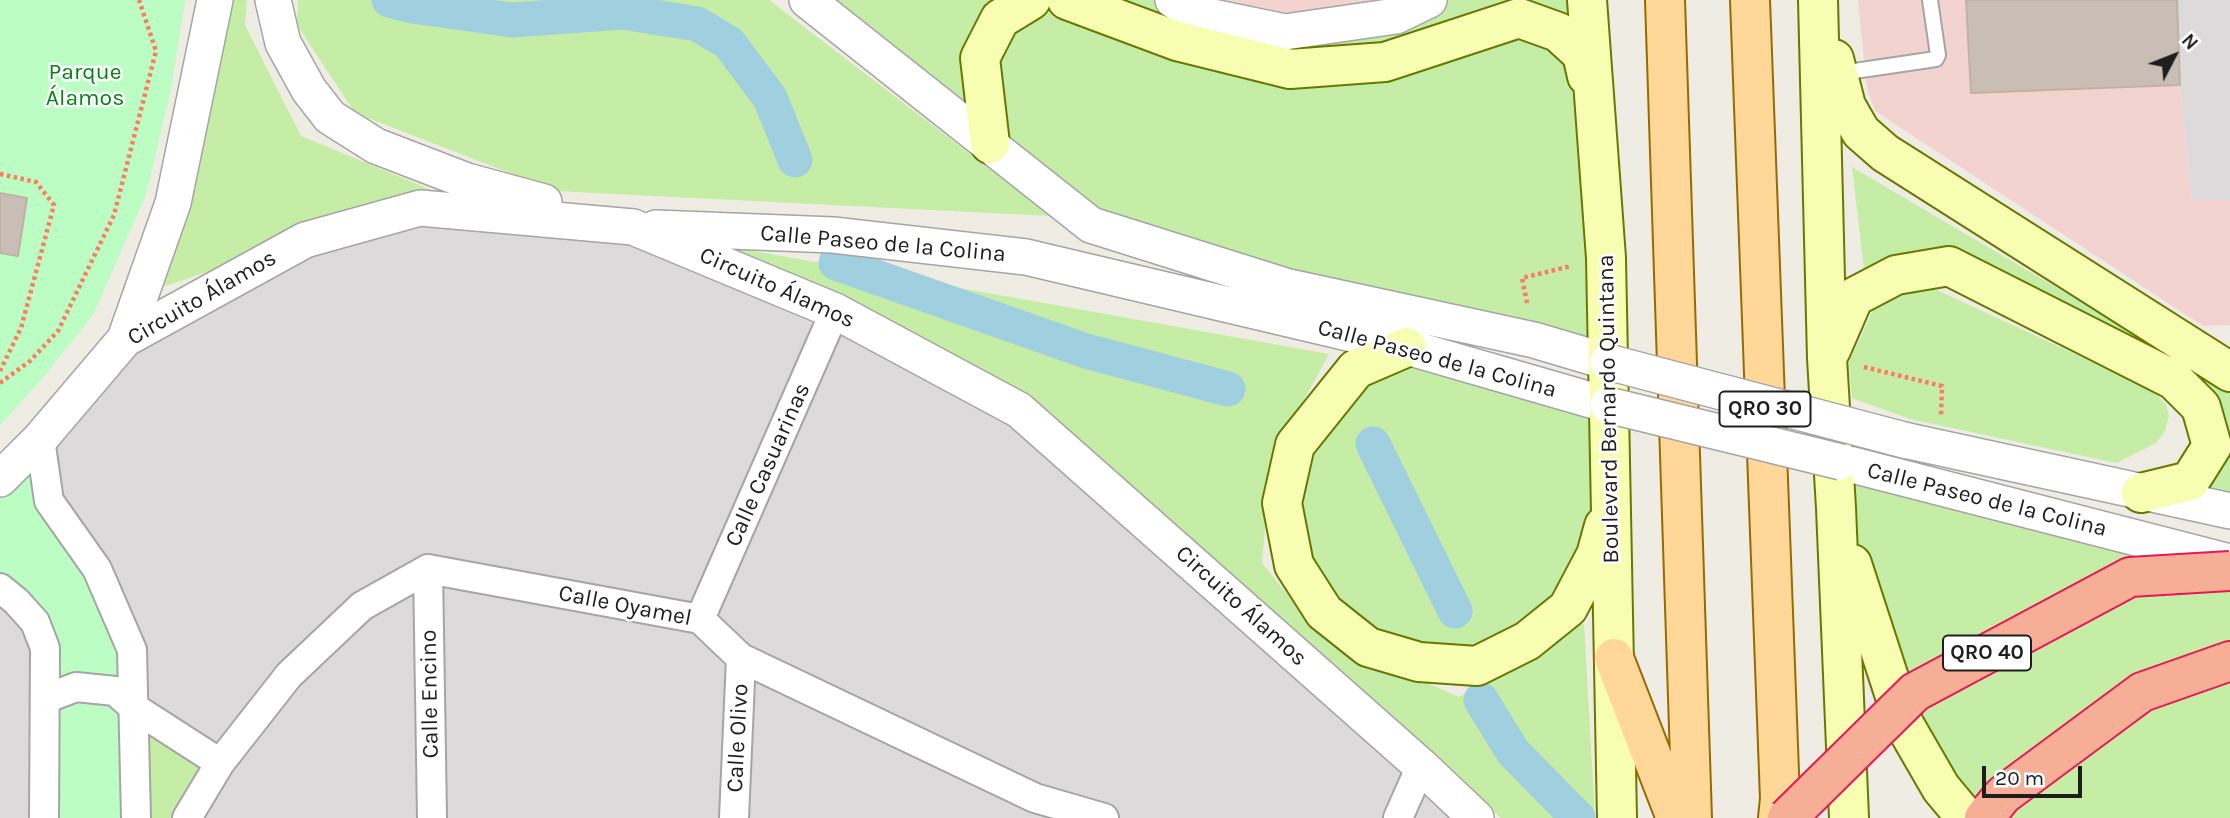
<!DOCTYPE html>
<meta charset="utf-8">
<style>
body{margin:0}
#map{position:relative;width:2230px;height:818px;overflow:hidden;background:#efece3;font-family:Karla,sans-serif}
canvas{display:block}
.north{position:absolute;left:2139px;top:21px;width:70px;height:70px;-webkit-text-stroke:5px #fff;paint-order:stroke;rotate:48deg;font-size:19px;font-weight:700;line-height:28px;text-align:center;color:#1e1e1e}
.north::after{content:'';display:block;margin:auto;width:24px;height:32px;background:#1e1e1e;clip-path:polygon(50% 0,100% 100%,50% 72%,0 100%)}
.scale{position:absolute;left:1982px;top:766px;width:100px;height:32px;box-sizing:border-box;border:4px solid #1e1e1e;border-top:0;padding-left:9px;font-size:21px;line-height:24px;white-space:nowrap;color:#1e1e1e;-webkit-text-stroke:5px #fff;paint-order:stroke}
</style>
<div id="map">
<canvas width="2230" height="818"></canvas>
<div class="north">N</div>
<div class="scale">20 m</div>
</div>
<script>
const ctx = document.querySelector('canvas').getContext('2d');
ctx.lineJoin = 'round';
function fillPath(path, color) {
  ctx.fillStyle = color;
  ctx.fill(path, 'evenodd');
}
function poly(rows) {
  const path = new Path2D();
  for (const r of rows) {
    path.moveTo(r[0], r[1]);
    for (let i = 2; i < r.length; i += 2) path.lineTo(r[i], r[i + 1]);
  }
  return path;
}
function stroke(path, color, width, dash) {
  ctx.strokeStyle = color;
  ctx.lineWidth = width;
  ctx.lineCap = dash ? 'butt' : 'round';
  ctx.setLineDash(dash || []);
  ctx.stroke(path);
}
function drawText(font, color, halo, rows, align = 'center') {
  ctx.font = font + ' Karla,sans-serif';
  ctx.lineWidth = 5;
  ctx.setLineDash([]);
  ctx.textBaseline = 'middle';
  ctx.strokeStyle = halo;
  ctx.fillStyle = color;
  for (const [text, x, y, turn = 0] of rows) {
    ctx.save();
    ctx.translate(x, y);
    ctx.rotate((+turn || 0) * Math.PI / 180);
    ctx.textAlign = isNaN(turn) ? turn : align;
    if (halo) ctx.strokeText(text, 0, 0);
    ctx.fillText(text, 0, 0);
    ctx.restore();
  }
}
const residential = poly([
 [2177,0,2230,0,2230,200,2192,200,2180,85],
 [420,208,633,227,1019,410,1476,818,0,818,0,479,125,339]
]);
const commercial = poly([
 [1173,0,1429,0,1285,32],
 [1858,0,2177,0,2180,85,2192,199,2230,200,2230,325,2203,326,1875,111,1867,88]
]);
const grass = poly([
 [227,0,247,0,245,25,301,136,441,194,162,287],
 [298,0,769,0,1051,216,556,191,355,113,297,25],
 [807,0,1173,0,1285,32,1429,0,1587,0,1609,361,1091,225],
 [1852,167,2230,390,2230,497,2202,495,2210,405,1961,258,1864,269],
 [731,247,1329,354,1271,460,1262,563,1320,635,1459,697,1584,623,1595,818,1501,818,1002,380],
 [1913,279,2146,387,2159,397,2166,405,2169,416,2165,431,2156,443,2116,463,1910,419,1852,398,1849,362,1874,308],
 [1407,347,1593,401,1610,500,1527,641,1419,662,1294,565,1295,445],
 [1841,462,2230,562,2230,818,1966,818,1864,602],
 [133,707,220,763,187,818,136,818]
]);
const park = poly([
 [0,0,185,0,171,89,146,195,93,315,41,380,0,425],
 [40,439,49,501,132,650,136,818,44,818,45,648,0,588,0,479]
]);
const canal = poly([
 [389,0,413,6,512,20,623,12,697,24,729,43,770,98,795,160],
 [836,263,1086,351,1228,389],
 [1373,444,1455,611],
 [1481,700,1513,752,1578,818]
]);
const building = poly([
 [1966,0,2177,0,2180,85,1971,93,1966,0],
 [0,193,27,198,18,256,0,253,0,193]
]);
const path = poly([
 [0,174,36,182,54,205,21,328,0,371],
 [1527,303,1522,278,1571,266],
 [1864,367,1942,386,1941,416],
 [0,383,30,361,58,331,114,215,156,51,139,0]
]);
const service = poly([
 [1841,73,1936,59,1938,55,1930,0]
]);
const minor = poly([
 [40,439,49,501,97,569,132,650,136,818],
 [428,569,432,818],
 [0,588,16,601,35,622,45,648,44,818],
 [700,619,835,311],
 [45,699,76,687,115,691,133,707,220,763],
 [187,818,220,763,289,675,362,606,428,569,700,619,741,658,1035,798,1104,818],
 [734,818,741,658],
 [1398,818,1421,766]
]);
const tertiary = poly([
 [273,0,283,43,309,90,330,117,376,146,467,181,544,202],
 [807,0,1091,225,1285,286,1534,340,1608,362],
 [1173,0,1193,13,1285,32,1396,16,1429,0],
 [656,228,833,235,1026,257,1407,347,1608,405],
 [125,339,173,203,215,0],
 [1904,440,2230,511],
 [1841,462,2230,562],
 [0,479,40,439,125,339,305,240,420,208,633,227,835,311,1019,410,1421,766,1476,818]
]);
const secondary = poly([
 [1067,0,1177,41,1290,69,1385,62,1519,18,1558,32,1582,54,1587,76],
 [1587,0,1606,258,1617,818],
 [1818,0,1827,358,1836,508,1849,818],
 [1834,59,1846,106,1861,132,1885,153,2230,372],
 [990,144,980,58,1000,19,1031,0],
 [1407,347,1356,369,1295,445,1282,503,1294,565,1324,612,1368,647,1419,662,1477,666,1527,641,1568,608,1596,555,1604,526],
 [1831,350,1854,297,1896,275,1949,266,2174,380,2201,407,2212,446,2190,481,2141,493],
 [1852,564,1904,724,1941,788,1966,818]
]);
const primary = poly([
 [1665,0,1692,818],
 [1750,0,1780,799,1778,818],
 [1614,658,1676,818]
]);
const trunk = poly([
 [1984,818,2003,795,2142,692,2230,661]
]);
const tertiaryBridge = poly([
 [1608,362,1904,440],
 [1608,405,1841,462]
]);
const trunkBridge = poly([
 [1787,818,1915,692,2130,577,2230,571]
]);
const shields = [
 [1765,409,91],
 [1987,653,88]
];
const shieldNames = [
 ["QRO 30",1765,409],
 ["QRO 40",1987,653]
];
const parkNames = [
 ["Parque",85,72],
 ["Álamos",85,98]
];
const streetNames = [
 ["Calle Paseo de la Colina",883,244,5],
 ["Circuito Álamos",777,288,24],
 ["Circuito Álamos",202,298,-30],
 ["Calle Paseo de la Colina",1437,359,15],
 ["Boulevard Bernardo Quintana",1609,409,-91],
 ["Calle Casuarinas",768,465,-66],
 ["Calle Paseo de la Colina",1987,500,14],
 ["Calle Oyamel",625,606,11],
 ["Circuito Álamos",1241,606,42],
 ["Calle Encino",430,694,-91],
 ["Calle Olivo",738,738,-87]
];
fillPath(residential, '#dcdada');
fillPath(commercial, '#f2d3d0');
fillPath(grass, '#c6eda5');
fillPath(park, '#bcfdc4');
stroke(canal, '#a0cfe0', 35);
fillPath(building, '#c8beb6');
stroke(building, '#c2b2a4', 2);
stroke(service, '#a5a5a5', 18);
stroke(minor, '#a5a5a5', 32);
stroke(tertiary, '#a5a5a5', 38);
stroke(secondary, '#677900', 42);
stroke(primary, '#976b00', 42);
stroke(trunk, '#e61856', 42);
stroke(path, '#ff7a64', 4.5, [3.5, 3.5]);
stroke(service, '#fff', 14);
stroke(minor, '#fff', 28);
stroke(tertiary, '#fff', 35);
stroke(secondary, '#f7feb2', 38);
stroke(primary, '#ffd798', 38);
stroke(trunk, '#f6ae96', 38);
stroke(tertiaryBridge, '#a5a5a5', 38, []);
stroke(trunkBridge, '#e61856', 42, []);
stroke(tertiaryBridge, '#fff', 35);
stroke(trunkBridge, '#f6ae96', 38);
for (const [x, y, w] of shields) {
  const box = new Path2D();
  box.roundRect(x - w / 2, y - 17.5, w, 35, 5);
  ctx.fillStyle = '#fff';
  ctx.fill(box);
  stroke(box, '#1e1e1e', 2);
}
drawText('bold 21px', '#1e1e1e', null, shieldNames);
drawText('23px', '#048313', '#fff', parkNames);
drawText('23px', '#1e1e1e', '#fff', streetNames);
</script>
